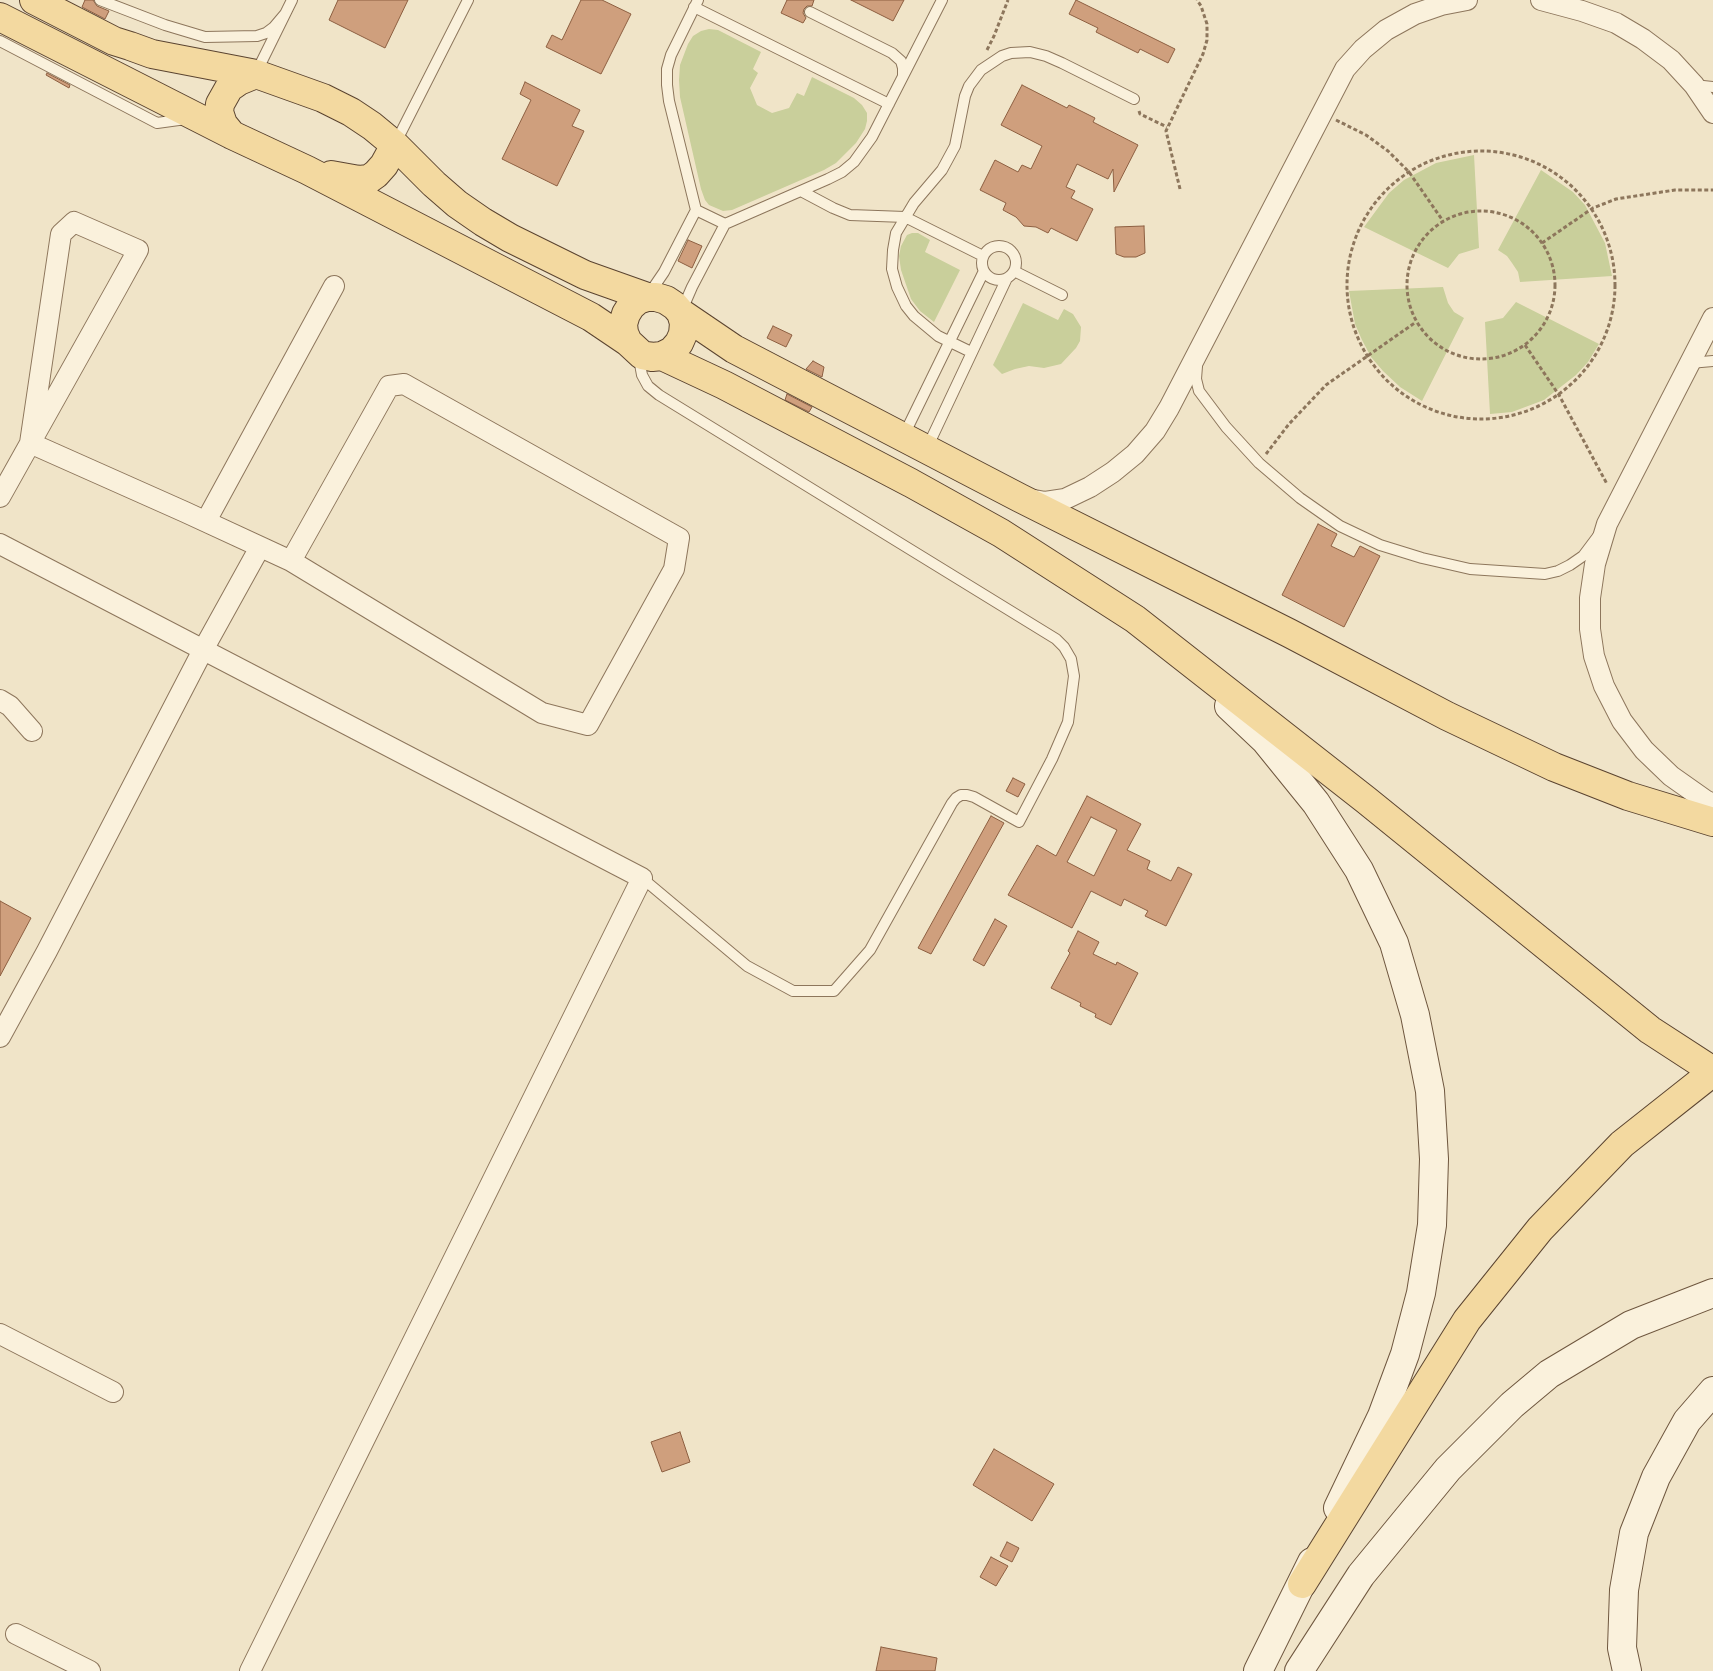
<!DOCTYPE html>
<style>
body{margin:0}
canvas{display:block;background:#f0e4c8}
</style>
<canvas width="1713" height="1671"></canvas>
<script>
const ctx = document.querySelector('canvas').getContext('2d');
ctx.lineJoin = 'round';
function fillPath(path, color) {
  ctx.fillStyle = color;
  ctx.fill(path, 'evenodd');
}
function poly(rows) {
  const path = new Path2D();
  for (const r of rows) {
    if (r.length === 3) {
      path.moveTo(r[0] + r[2], r[1]);
      path.arc(r[0], r[1], r[2], 0, 2 * Math.PI);
      continue;
    }
    path.moveTo(r[0], r[1]);
    for (let i = 2; i < r.length; i += 2) path.lineTo(r[i], r[i + 1]);
  }
  return path;
}
function stroke(path, color, width, dash) {
  ctx.strokeStyle = color;
  ctx.lineWidth = width;
  ctx.lineCap = dash ? 'butt' : 'round';
  ctx.setLineDash(dash || []);
  ctx.stroke(path);
}
const green = poly([
 [709,29,718,30,761,52,753,69,758,73,750,88,757,105,772,113,789,108,797,93,804,96,812,77,854,98,862,105,867,113,867,121,865,129,856,143,836,163,824,170,732,210,723,211,709,205,705,200,701,189,680,97,679,80,680,65,688,44,693,36,701,31],
 [1474,155,1479,248,1459,254,1448,268,1364,227,1389,193,1404,180,1436,163],
 [1541,170,1573,192,1585,205,1605,243,1612,276,1520,282,1518,272,1512,263,1507,256,1498,250],
 [912,233,918,233,930,240,925,252,960,270,934,322,920,311,911,299,901,270,899,256,901,246,907,235],
 [1443,287,1448,303,1454,312,1464,318,1422,401,1400,387,1383,371,1371,357,1362,340,1355,324,1349,291],
 [1516,302,1599,344,1588,362,1576,375,1544,400,1512,412,1490,414,1485,322,1503,318],
 [1023,303,1058,320,1064,309,1073,314,1081,327,1080,341,1076,348,1061,364,1044,368,1029,366,1015,369,1002,374,993,365]
]);
const building = poly([
 [85,0,93,0,97,6,109,11,105,19,82,7,85,0],
 [338,0,408,0,385,48,329,20,338,0],
 [581,0,602,0,631,14,601,74,546,47,552,35,562,40,581,0],
 [787,0,814,0,812,6,807,6,804,9,803,13,806,18,803,23,781,13,787,0],
 [851,0,904,0,893,21,851,0],
 [1076,0,1175,49,1168,63,1140,49,1138,53,1096,32,1098,28,1069,14,1076,0],
 [47,73,70,85,69,88,46,75,47,73],
 [525,82,580,110,572,126,584,131,557,186,502,159,531,100,520,94,525,82],
 [1022,85,1067,108,1069,105,1095,118,1093,122,1138,145,1114,192,1113,169,1108,179,1077,164,1066,187,1075,191,1071,198,1093,209,1077,241,1051,228,1048,233,1036,227,1024,226,1016,217,1003,210,1006,203,980,190,995,160,1018,172,1022,165,1031,169,1042,146,1001,125,1022,85],
 [1144,226,1145,253,1136,257,1124,257,1116,254,1115,227,1144,226],
 [688,240,702,246,692,268,678,261,688,240],
 [773,326,792,335,786,347,767,338,773,326],
 [813,361,824,367,822,377,806,369,813,361],
 [787,394,812,407,809,412,785,400,787,394],
 [1318,524,1337,534,1331,546,1354,557,1360,546,1380,556,1344,627,1282,595,1318,524],
 [1013,778,1025,784,1018,797,1006,791,1013,778],
 [1087,796,1141,824,1127,850,1150,861,1147,869,1171,881,1178,867,1192,874,1166,926,1145,916,1148,911,1124,899,1121,906,1091,891,1072,928,1008,895,1037,845,1056,856,1087,796],
 [1091,817,1117,830,1094,876,1067,862,1091,817],
 [991,816,1004,823,931,954,918,948,991,816],
 [0,901,31,918,0,976,0,901],
 [995,919,1007,926,984,966,973,960,995,919],
 [1078,931,1099,942,1093,954,1116,965,1117,962,1138,973,1111,1025,1095,1017,1096,1014,1080,1006,1081,1003,1051,988,1070,953,1068,951,1078,931],
 [680,1432,690,1462,662,1472,651,1442,680,1432],
 [994,1449,1054,1484,1032,1521,973,1485,994,1449],
 [1007,1542,1019,1548,1012,1562,1000,1556,1007,1542],
 [991,1557,1008,1566,996,1586,980,1577,991,1557],
 [881,1647,937,1658,935,1671,876,1671,881,1647]
]);
const path = poly([
 [987,50,994,36,1008,0],
 [1139,111,1140,114,1167,127],
 [1336,120,1366,135,1388,151,1409,172,1443,221],
 [1481,285,134],
 [1180,189,1166,131,1203,54,1207,40,1207,24,1201,6,1197,0],
 [1481,285,74],
 [1542,243,1593,208,1616,199,1675,190,1713,190],
 [1525,345,1559,395,1607,484],
 [1266,454,1289,424,1326,385,1416,322]
]);
const lane = poly([
 [100,0,165,25,205,37,257,36,266,33,274,27,285,14],
 [694,7,889,104],
 [810,12,892,53,901,61,903,68,903,76],
 [0,41,157,123,186,119],
 [256,73,292,0],
 [1694,85,1713,87],
 [395,144,468,0],
 [801,191,833,208,850,215,905,217,983,256],
 [696,210,725,224],
 [999,263,17],
 [1014,271,1062,295],
 [649,294,664,272,696,210,669,101,667,85,667,69,671,55,698,0],
 [682,310,692,287,725,224,828,179,842,172,854,162,872,137,942,0],
 [971,352,938,336,914,316,906,306,897,287,892,269,893,250,896,233,914,203,942,170,955,146,965,96,969,86,981,70,1002,56,1011,53,1030,52,1046,56,1062,63,1134,99],
 [1690,363,1713,361],
 [1197,366,1196,379,1199,391,1226,427,1259,463,1300,498,1340,526,1380,545,1422,558,1470,569,1545,574,1558,571,1570,565,1583,556,1598,536],
 [903,437,984,271],
 [927,448,1007,278],
 [642,878,747,966,793,991,834,991,870,950,952,803,956,798,961,795,967,795,974,797,1019,822,1052,759,1068,722,1074,676,1071,659,1064,647,1056,639,659,395,648,386,642,375,640,364,642,356]
]);
const street = poly([
 [1541,0,1582,11,1616,23,1643,39,1671,60,1694,85,1713,113],
 [1713,318,1607,524,1595,564,1590,598,1590,629,1594,656,1604,686,1622,721,1644,750,1671,776,1705,800,1713,804],
 [30,443,185,512,291,561,542,713,588,725,674,569,679,538,404,384,389,386,291,561],
 [0,497,117,288,138,250,74,222,61,234,30,443],
 [1029,499,1045,502,1065,499,1090,487,1113,472,1135,454,1155,431,1169,408,1345,69,1363,49,1386,30,1415,14,1441,5,1467,0],
 [206,521,334,286],
 [0,544,642,878,250,1671],
 [0,700,10,706,32,731],
 [0,1037,47,951,203,650,260,547],
 [0,1334,113,1392],
 [16,1634,90,1671]
]);
const secondary = poly([
 [1229,706,1265,740,1316,803,1359,870,1394,943,1415,1015,1430,1091,1434,1159,1432,1225,1421,1293,1405,1354,1382,1416,1338,1508],
 [1258,1671,1312,1562],
 [1299,1671,1361,1575,1448,1469,1512,1405,1549,1374,1631,1325,1713,1293],
 [1627,1671,1622,1648,1624,1590,1634,1533,1656,1477,1687,1421,1713,1391]
]);
const primary = poly([
 [34,0,114,41,130,46,152,54,256,74,323,98,351,112,372,126,395,145,434,184,457,204,483,222,510,238,585,275,647,297,656,297,666,300,675,306,681,313,734,349,1020,498,1289,633,1447,716,1554,767,1628,796,1713,822],
 [0,17,232,135,307,170,591,317,628,342,642,355,652,357,662,356,724,385,911,483,1001,533,1135,619,1366,800,1650,1030,1713,1071],
 [232,135,223,124,219,112,220,104,229,88,239,81,256,74],
 [331,175,359,180,369,179,376,174,384,165,395,145],
 [628,342,624,333,623,324,626,314,631,306,638,300,647,297],
 [662,356,672,351,679,343,683,334,684,323,681,313],
 [1302,1584,1467,1320,1540,1229,1622,1144,1713,1072]
]);
fillPath(green, '#c9cf9b');
fillPath(building, '#cf9f7d');
stroke(building, '#8d5f41', 1);
stroke(lane, '#8d765c', 12);
stroke(street, '#8d765c', 22);
stroke(secondary, '#6f573f', 30);
stroke(primary, '#5b4430', 30);
stroke(path, '#8d765c', 3, [4, 2.5]);
stroke(lane, '#faf1dc', 10);
stroke(street, '#faf1dc', 20);
stroke(secondary, '#faf1dc', 28);
stroke(primary, '#f3d9a0', 28);
</script>
